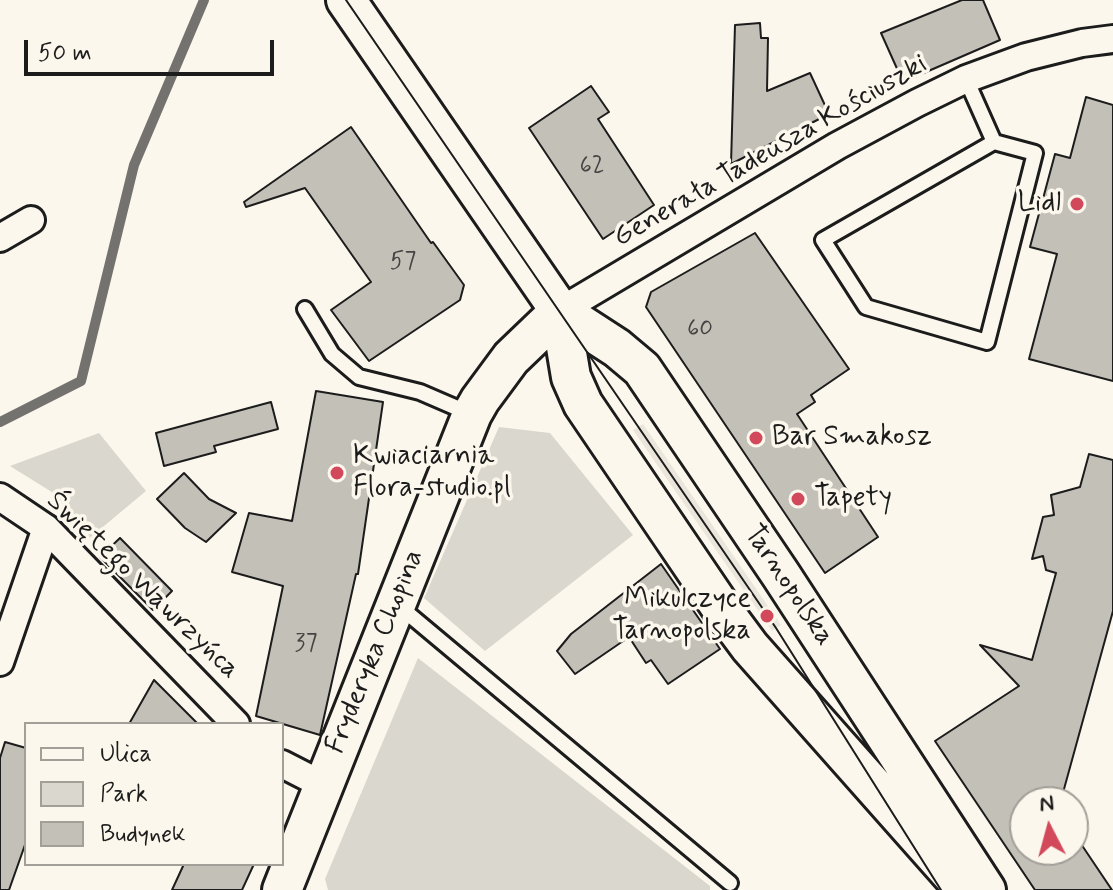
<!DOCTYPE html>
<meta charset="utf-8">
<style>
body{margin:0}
#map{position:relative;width:1113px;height:890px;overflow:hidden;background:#fbf7ec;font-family:Mynerve,sans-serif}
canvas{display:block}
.legend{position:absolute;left:24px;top:722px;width:260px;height:144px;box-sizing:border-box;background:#fbf7ec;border:2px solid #a29f99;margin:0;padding:10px 14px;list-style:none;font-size:24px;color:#1c1c1c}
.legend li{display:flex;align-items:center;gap:16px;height:40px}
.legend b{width:40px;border:2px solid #a29f99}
.north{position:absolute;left:1009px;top:786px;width:80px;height:80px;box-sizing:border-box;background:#fbf7ec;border:2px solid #a29f99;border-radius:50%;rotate:354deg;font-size:22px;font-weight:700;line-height:32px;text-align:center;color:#1c1c1c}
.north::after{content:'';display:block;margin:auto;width:28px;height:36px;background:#d1495b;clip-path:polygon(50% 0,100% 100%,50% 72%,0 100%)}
.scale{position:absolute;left:24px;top:40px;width:250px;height:36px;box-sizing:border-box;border:4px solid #1c1c1c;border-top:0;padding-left:10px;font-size:24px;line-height:28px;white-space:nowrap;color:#1c1c1c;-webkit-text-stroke:6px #fbf7ec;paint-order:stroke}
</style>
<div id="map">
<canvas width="1113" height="890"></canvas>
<ul class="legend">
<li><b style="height:10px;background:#fbf7ec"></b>Ulica</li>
<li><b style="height:22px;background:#dad7ce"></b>Park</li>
<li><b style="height:22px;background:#c3c0b8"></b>Budynek</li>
</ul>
<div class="north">N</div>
<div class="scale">50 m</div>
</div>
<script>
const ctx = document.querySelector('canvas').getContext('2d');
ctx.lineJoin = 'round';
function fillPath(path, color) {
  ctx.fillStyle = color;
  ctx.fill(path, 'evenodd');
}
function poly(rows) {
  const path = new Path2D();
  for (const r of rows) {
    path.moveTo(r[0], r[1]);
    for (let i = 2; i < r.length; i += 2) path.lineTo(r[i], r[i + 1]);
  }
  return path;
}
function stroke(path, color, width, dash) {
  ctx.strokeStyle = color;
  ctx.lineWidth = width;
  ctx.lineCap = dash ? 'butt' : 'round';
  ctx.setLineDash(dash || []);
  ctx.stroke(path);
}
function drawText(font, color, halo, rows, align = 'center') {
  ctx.font = font + ' Mynerve,sans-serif';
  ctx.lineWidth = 7;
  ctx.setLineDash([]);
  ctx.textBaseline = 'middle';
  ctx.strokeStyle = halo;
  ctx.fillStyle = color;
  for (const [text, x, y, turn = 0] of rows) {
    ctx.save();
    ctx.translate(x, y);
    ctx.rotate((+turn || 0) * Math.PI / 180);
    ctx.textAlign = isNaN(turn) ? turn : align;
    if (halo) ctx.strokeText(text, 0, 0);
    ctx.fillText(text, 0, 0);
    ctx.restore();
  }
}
const built = poly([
 [643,424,781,625,772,631,633,430]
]);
const green = poly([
 [499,427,550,433,633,535,485,651,424,598],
 [99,433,146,491,86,541,55,494,10,466],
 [418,658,710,886,710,890,328,890,325,879]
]);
const stream = poly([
 [0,422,81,381,134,165,204,0]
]);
const building = poly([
 [962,0,983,0,1000,40,903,82,881,33,962,0],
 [760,23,761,38,768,38,767,91,810,73,829,114,731,164,735,25,760,23],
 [591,86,609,112,598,119,654,205,603,239,529,128,591,86],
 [1086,97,1113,105,1113,381,1029,359,1057,254,1030,247,1055,154,1070,158,1086,97],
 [351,127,431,243,433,242,464,285,460,300,369,361,331,310,371,282,305,188,246,207,244,202,351,127],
 [755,233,849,369,811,395,815,402,797,414,878,537,825,573,646,307,651,292,755,233],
 [316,391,383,402,358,574,356,574,320,735,256,716,283,586,232,572,249,513,292,521,316,391],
 [271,402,278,429,214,446,216,452,164,466,156,433,271,402],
 [1089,454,1113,460,1113,611,1061,800,1047,793,1053,802,1025,802,1025,850,1073,850,1073,832,1112,890,1035,890,935,741,1019,686,980,645,1032,660,1056,573,1046,570,1043,556,1032,559,1043,517,1054,515,1051,495,1080,487,1089,454],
 [184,473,209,499,236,513,206,542,185,528,157,499,184,473],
 [120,538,172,591,153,610,100,557,120,538],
 [661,564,720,649,668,684,651,660,646,663,629,637,575,674,557,651,571,634,661,564],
 [154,680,198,724,129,724,154,680],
 [5,742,26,748,26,842,9,890,0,890,0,758,5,742],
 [184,864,254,864,242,890,172,890,184,864]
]);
const lane = poly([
 [966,79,994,142,1035,153,987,342,866,307,823,240,994,142],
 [305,309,332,354,359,377,420,392,471,414],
 [399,606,730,883]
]);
const street = poly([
 [0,238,31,220],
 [560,311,837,146,917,103,966,79,1026,57,1082,43,1113,39],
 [0,497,46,528,236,724],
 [0,662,46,528],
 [282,764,323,785]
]);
const secondary = poly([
 [346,0,560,311,617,348,642,369,781,575,986,890],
 [560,311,571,377,583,404,724,612,750,647,961,885],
 [282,890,472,414,480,400,511,358,560,311]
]);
const tram = poly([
 [346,0,776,628,941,890]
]);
const markers = [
 [1077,204,8,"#d1495b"],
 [756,438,8,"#d1495b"],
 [337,473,8,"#d1495b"],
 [798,499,8,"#d1495b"],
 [767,616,8,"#d1495b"]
];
const numberNames = [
 ["62",592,167],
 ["57",403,263],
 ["60",700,330],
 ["37",306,645]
];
const streetNames = [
 ["Generała Tadeusza Kościuszki",771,152,-30],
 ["Świętego Wawrzyńca",142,586,44],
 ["Tarnopolska",788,586,56],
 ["Fryderyka Chopina",376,652,-68]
];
const poiNames = [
 ["Lidl",1061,204,"right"],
 ["Bar Smakosz",772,438],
 ["Kwiaciarnia",353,457],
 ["Flora-studio.pl",353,489],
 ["Tapety",814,499],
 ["Mikulczyce",751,600,"right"],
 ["Tarnopolska",751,632,"right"]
];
fillPath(built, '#eae6dc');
fillPath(green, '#dad7ce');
stroke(stream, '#74726e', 10);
fillPath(building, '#c3c0b8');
stroke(building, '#1c1c1c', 2);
stroke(lane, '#1c1c1c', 20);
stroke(street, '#1c1c1c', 32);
stroke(secondary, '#1c1c1c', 44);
stroke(lane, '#fbf7ec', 14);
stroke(street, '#fbf7ec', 26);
stroke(secondary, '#fbf7ec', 38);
stroke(tram, '#1c1c1c', 2);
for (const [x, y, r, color] of markers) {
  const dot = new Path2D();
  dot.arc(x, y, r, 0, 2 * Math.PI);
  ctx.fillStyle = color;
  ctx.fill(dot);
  stroke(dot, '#fbf7ec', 3);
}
drawText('24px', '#464543', null, numberNames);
drawText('28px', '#1c1c1c', '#fbf7ec', streetNames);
drawText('28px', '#1c1c1c', '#fbf7ec', poiNames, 'left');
</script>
